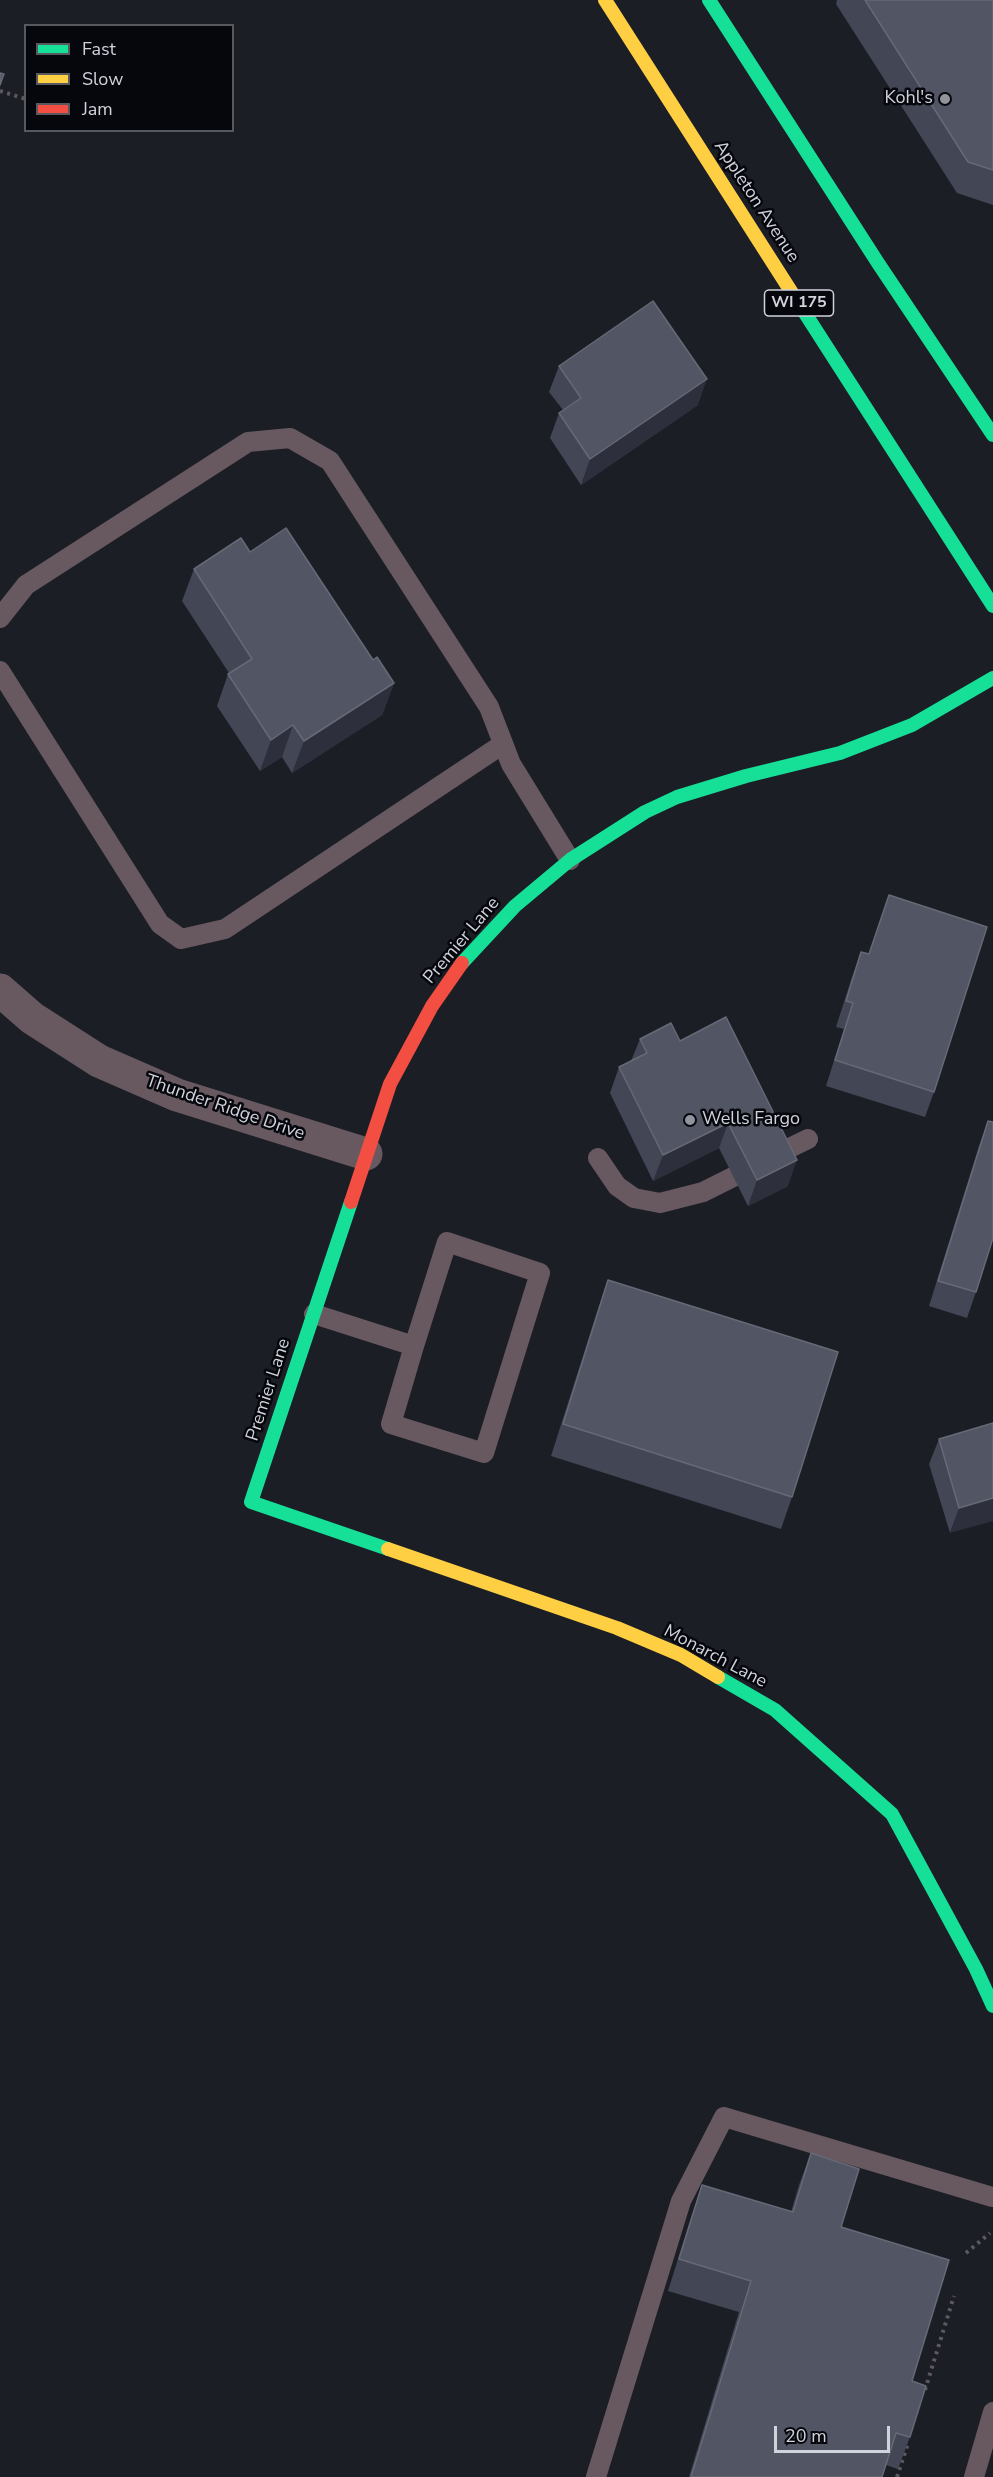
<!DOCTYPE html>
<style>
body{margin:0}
#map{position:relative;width:993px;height:2477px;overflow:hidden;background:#1c1e25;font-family:"Nunito Sans",sans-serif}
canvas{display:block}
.legend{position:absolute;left:24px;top:24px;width:210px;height:108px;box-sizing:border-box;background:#06070c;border:2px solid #57595f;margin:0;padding:8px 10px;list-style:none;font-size:18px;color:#d0d3dc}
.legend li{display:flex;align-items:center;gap:12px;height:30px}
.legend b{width:30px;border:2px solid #57595f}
.scale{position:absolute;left:774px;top:2426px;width:116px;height:27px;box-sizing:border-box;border:3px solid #d0d3dc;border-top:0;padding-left:8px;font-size:18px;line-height:21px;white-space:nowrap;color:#d0d3dc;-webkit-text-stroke:4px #06070c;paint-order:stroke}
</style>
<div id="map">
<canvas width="993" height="2477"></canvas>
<ul class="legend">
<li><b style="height:8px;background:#16e098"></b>Fast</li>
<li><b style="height:8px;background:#ffcf43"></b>Slow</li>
<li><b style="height:8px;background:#f24e42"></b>Jam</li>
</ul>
<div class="scale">20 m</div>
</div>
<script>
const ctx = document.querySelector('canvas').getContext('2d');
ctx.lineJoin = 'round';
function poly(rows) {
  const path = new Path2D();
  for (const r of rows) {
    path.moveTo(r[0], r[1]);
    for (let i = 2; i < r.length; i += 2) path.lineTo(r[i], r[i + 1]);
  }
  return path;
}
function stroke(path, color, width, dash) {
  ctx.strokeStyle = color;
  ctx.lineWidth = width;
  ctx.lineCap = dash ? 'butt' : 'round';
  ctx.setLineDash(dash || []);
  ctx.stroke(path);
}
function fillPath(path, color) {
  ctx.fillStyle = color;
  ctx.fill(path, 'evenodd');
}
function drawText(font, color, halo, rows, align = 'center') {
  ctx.font = font + ' "Nunito Sans",sans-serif';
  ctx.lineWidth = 5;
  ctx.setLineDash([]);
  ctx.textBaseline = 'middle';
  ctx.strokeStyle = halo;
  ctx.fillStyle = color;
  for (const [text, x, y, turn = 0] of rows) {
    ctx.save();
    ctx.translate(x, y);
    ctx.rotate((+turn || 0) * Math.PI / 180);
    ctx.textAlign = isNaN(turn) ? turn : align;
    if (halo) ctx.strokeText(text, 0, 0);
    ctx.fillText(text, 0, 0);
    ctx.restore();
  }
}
const path = poly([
 [0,91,26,99],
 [966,2253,990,2233],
 [925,2390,954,2296],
 [897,2477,908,2443]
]);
const lane = poly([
 [0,618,26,585,248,442,290,438,330,461,489,707,511,764,570,860],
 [0,671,160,924,181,939,225,929,503,744],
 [773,1156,808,1139],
 [598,1158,617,1186,634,1198,660,1203,703,1192,733,1177],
 [314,1314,414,1346,447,1242,540,1273,484,1453,391,1424,414,1346],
 [596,2477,681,2201,724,2117,992,2197],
 [974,2477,993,2412]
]);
const street = poly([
 [0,990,32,1018,99,1061,177,1095,366,1154]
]);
const fast = poly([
 [709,0,878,263,993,435],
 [794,296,993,606],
 [462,963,515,906,570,860,645,812,677,797,746,776,840,753,912,725,993,678],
 [351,1202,251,1502,388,1549],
 [718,1677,775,1710,892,1814,976,1969,993,2006]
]);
const slow = poly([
 [605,0,794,296],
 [388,1549,617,1628,681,1655,718,1677]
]);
const jam = poly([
 [351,1202,390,1084,432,1006,462,963]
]);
const wall = poly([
 [837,0,993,0,993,205,957,193,836,4],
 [559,366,698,405,581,485,550,438,559,413,563,410,549,392],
 [250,552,373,660,394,683,382,715,292,773,282,757,260,771,217,706,228,674,229,673,182,601,194,569],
 [889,895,934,1092,925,1117,826,1086,844,1029,836,1027,852,977,861,952,869,954],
 [640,1039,680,1041,788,1186,748,1206,719,1148,653,1181,610,1093,619,1067,631,1061],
 [988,1121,976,1292,967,1318,929,1306,979,1146],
 [608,1280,792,1497,781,1529,551,1456,597,1312],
 [993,1423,950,1533,929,1464,939,1439],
 [811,2153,841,2227,912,2381,910,2437,898,2469,886,2465,882,2477,689,2477,739,2312,668,2291,691,2217,702,2185,791,2212,799,2185]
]);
const shadedWall = poly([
 [707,379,698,405,581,485,590,459],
 [394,683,382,715,292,773,304,741],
 [293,725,282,757,260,771,271,740],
 [728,1123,719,1148,653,1181,663,1155],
 [797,1160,788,1186,748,1206,757,1180],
 [993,1498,993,1521,950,1533,959,1508]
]);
const building = poly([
 [865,0,993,0,993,170,968,162,865,0],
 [0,73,4,74,0,85,0,73],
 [653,301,707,379,590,459,559,413,581,398,559,366,653,301],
 [286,528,373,660,377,657,394,683,304,741,293,725,271,740,228,674,252,659,194,569,241,538,250,552,286,528],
 [889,895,987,927,934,1092,835,1060,853,1003,846,1001,861,952,869,954,889,895],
 [726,1017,797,1160,757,1180,728,1123,663,1155,619,1067,647,1053,640,1039,671,1023,680,1041,726,1017],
 [988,1121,993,1122,993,1238,976,1292,938,1281,988,1121],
 [608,1280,838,1352,792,1497,563,1424,608,1280],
 [993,1423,993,1498,959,1508,939,1439,993,1423],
 [811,2153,859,2169,841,2227,949,2260,912,2381,926,2386,910,2437,896,2433,882,2477,691,2477,751,2281,679,2259,702,2185,793,2212,811,2153]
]);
const markers = [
 [945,99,6,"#91949c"],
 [690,1120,6,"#91949c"]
];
const shields = [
 [799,303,69]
];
const shieldNames = [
 ["WI 175",799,303]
];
const poiNames = [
 ["Kohl's",933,99],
 ["Wells Fargo",702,1120,"left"]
];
const streetNames = [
 ["Appleton Avenue",756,202,57],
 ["Premier Lane",462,941,-50],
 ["Thunder Ridge Drive",225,1108,19],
 ["Premier Lane",269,1390,-72],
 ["Monarch Lane",715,1657,28]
];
stroke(path, '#5e585f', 4, [3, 4.5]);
stroke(lane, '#685961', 20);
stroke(street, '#685961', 33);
stroke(fast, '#16e098', 14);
stroke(slow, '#ffcf43', 14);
stroke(jam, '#f24e42', 14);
fillPath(wall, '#434655');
fillPath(shadedWall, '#2d2f3c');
fillPath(building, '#525564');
stroke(building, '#666976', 1.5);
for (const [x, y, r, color] of markers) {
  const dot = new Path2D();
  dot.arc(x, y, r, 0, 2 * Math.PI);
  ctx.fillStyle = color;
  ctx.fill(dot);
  stroke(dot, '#06070c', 2);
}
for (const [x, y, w] of shields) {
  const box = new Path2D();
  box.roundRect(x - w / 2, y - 13, w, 26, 4.5);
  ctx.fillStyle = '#06070c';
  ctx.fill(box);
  stroke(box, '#d0d3dc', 1.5);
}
drawText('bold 16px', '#d0d3dc', null, shieldNames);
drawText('18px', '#d0d3dc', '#06070c', poiNames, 'right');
drawText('18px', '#d0d3dc', '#06070c', streetNames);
</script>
